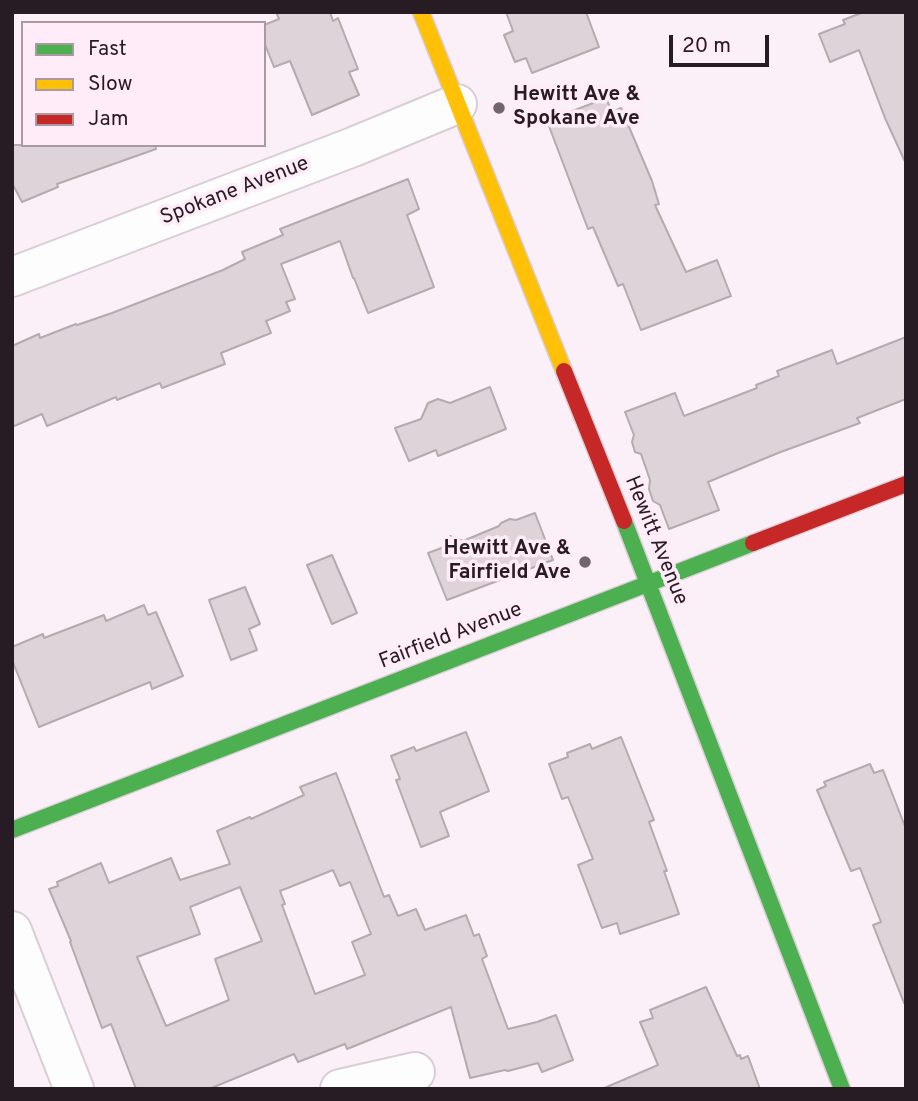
<!DOCTYPE html>
<style>
body{margin:0}
#map{position:relative;width:918px;height:1101px;overflow:hidden;background:#fbf0f7;font-family:Overpass,sans-serif}
canvas{display:block}
.frame{position:absolute;inset:0;border:14px solid #271c23;pointer-events:none}
.legend{position:absolute;left:21px;top:21px;width:245px;height:126px;box-sizing:border-box;background:#ffecf8;border:2px solid #a999a3;margin:0;padding:9px 12px;list-style:none;font-size:21px;color:#271c23}
.legend li{display:flex;align-items:center;gap:14px;height:35px}
.legend b{width:35px;border:2px solid #a999a3}
.scale{position:absolute;left:669px;top:35px;width:100px;height:32px;box-sizing:border-box;border:4px solid #271c23;border-top:0;padding-left:9px;font-size:21px;line-height:24px;white-space:nowrap;color:#271c23;-webkit-text-stroke:5px #ffecf8;paint-order:stroke}
</style>
<div id="map">
<canvas width="918" height="1101"></canvas>
<div class="frame"></div>
<ul class="legend">
<li><b style="height:9px;background:#4caf50"></b>Fast</li>
<li><b style="height:9px;background:#ffc107"></b>Slow</li>
<li><b style="height:9px;background:#c62828"></b>Jam</li>
</ul>
<div class="scale">20 m</div>
</div>
<script>
const ctx = document.querySelector('canvas').getContext('2d');
ctx.lineJoin = 'round';
function fillPath(path, color) {
  ctx.fillStyle = color;
  ctx.fill(path, 'evenodd');
}
function poly(rows) {
  const path = new Path2D();
  for (const r of rows) {
    path.moveTo(r[0], r[1]);
    for (let i = 2; i < r.length; i += 2) path.lineTo(r[i], r[i + 1]);
  }
  return path;
}
function stroke(path, color, width, dash) {
  ctx.strokeStyle = color;
  ctx.lineWidth = width;
  ctx.lineCap = dash ? 'butt' : 'round';
  ctx.setLineDash(dash || []);
  ctx.stroke(path);
}
function drawText(font, color, halo, rows, align = 'center') {
  ctx.font = font + ' Overpass,sans-serif';
  ctx.lineWidth = 7;
  ctx.setLineDash([]);
  ctx.textBaseline = 'middle';
  ctx.strokeStyle = halo;
  ctx.fillStyle = color;
  for (const [text, x, y, turn = 0] of rows) {
    ctx.save();
    ctx.translate(x, y);
    ctx.rotate((+turn || 0) * Math.PI / 180);
    ctx.textAlign = isNaN(turn) ? turn : align;
    if (halo) ctx.strokeText(text, 0, 0);
    ctx.fillText(text, 0, 0);
    ctx.restore();
  }
}
const building = poly([
 [276,12,330,12,333,21,338,18,358,69,349,72,359,95,312,115,290,61,274,67,264,42,264,25,279,19,276,12],
 [506,12,586,12,599,47,532,73,526,58,515,62,504,35,513,31,506,12],
 [864,12,906,12,906,164,885,118,859,50,830,62,819,34,845,24,843,20,864,12],
 [606,98,612,112,621,108,652,181,659,204,655,205,686,272,717,260,731,296,641,330,623,284,618,286,593,227,588,229,547,121,606,98],
 [12,145,155,145,156,149,57,184,58,187,22,202,12,183,12,145],
 [408,179,419,209,407,215,434,287,368,313,354,278,353,278,340,241,281,264,295,299,286,302,290,311,266,321,271,333,221,353,225,364,162,388,160,383,117,400,116,397,47,426,42,414,12,427,12,346,39,334,40,338,76,324,77,325,112,313,223,270,245,259,242,252,283,235,280,229,408,179],
 [906,337,906,399,857,418,860,423,778,453,708,482,719,510,669,529,660,505,653,501,649,489,650,480,641,454,635,452,632,442,634,435,625,412,675,393,684,416,757,388,756,385,779,376,777,371,832,350,837,364,906,337],
 [490,387,506,429,438,456,436,450,409,461,395,428,421,419,428,403,438,399,450,403,490,387],
 [535,513,553,560,447,600,428,553,447,546,450,536,463,541,499,526,501,523,510,519,516,520,535,513],
 [332,555,357,613,332,624,307,565,332,555],
 [245,587,260,624,249,629,257,650,231,660,209,600,245,587],
 [144,605,148,615,156,612,183,676,152,689,150,682,39,727,12,660,12,647,43,634,44,638,104,615,106,621,144,605],
 [466,732,489,791,440,812,449,836,421,847,396,780,400,779,391,756,414,747,416,751,466,732],
 [621,737,654,820,649,822,667,871,664,871,679,914,620,934,617,923,602,928,578,865,593,859,568,797,562,799,549,764,568,757,567,753,590,744,592,749,621,737],
 [870,764,874,773,883,770,906,829,906,1002,904,1003,873,925,881,922,860,868,851,871,817,790,826,786,824,782,870,764],
 [336,773,384,897,389,895,398,916,416,909,425,930,466,915,474,936,479,934,487,956,482,959,508,1029,537,1022,556,1015,573,1060,542,1072,538,1063,508,1071,505,1070,470,1078,451,1007,347,1049,345,1044,298,1062,294,1054,209,1089,136,1089,111,1024,102,1028,70,942,71,941,49,889,58,886,57,882,101,863,109,883,171,858,180,880,230,864,217,831,250,817,251,819,304,795,300,787,336,773],
 [333,870,340,886,350,882,371,934,352,942,365,975,315,994,282,905,285,904,280,891,333,870],
 [240,887,262,941,215,959,229,1000,166,1026,137,957,200,934,190,907,240,887],
 [706,987,737,1056,740,1055,741,1059,748,1056,760,1089,602,1089,658,1065,640,1022,653,1018,650,1010,706,987]
]);
const street = poly([
 [12,277,353,147,457,104],
 [12,931,74,1089],
 [340,1089,415,1072]
]);
const fast = poly([
 [624,521,842,1089],
 [12,830,753,543]
]);
const slow = poly([
 [421,12,564,371]
]);
const jam = poly([
 [564,371,624,521],
 [753,543,906,484]
]);
const markers = [
 [499,108,7,"#71666d"],
 [585,562,7,"#71666d"]
];
const poiNames = [
 ["Hewitt Ave &",513,96],
 ["Spokane Ave",513,120],
 ["Hewitt Ave &",571,550,"right"],
 ["Fairfield Ave",571,574,"right"]
];
const streetNames = [
 ["Spokane Avenue",235,192,-21],
 ["Hewitt Avenue",655,541,68],
 ["Fairfield Avenue",451,637,-21]
];
fillPath(building, '#ded3d8');
stroke(building, '#b5aaae', 2);
stroke(street, '#d9ced5', 42);
stroke(fast, '#d9ced5', 19);
stroke(slow, '#d9ced5', 19);
stroke(jam, '#d9ced5', 19);
stroke(street, '#fefdfe', 38);
stroke(fast, '#4caf50', 16);
stroke(slow, '#ffc107', 16);
stroke(jam, '#c62828', 16);
for (const [x, y, r, color] of markers) {
  const dot = new Path2D();
  dot.arc(x, y, r, 0, 2 * Math.PI);
  ctx.fillStyle = color;
  ctx.fill(dot);
  stroke(dot, '#ffecf8', 2.5);
}
drawText('bold 21px', '#271c23', '#ffecf8', poiNames, 'left');
drawText('21px', '#271c23', '#ffecf8', streetNames);
</script>
